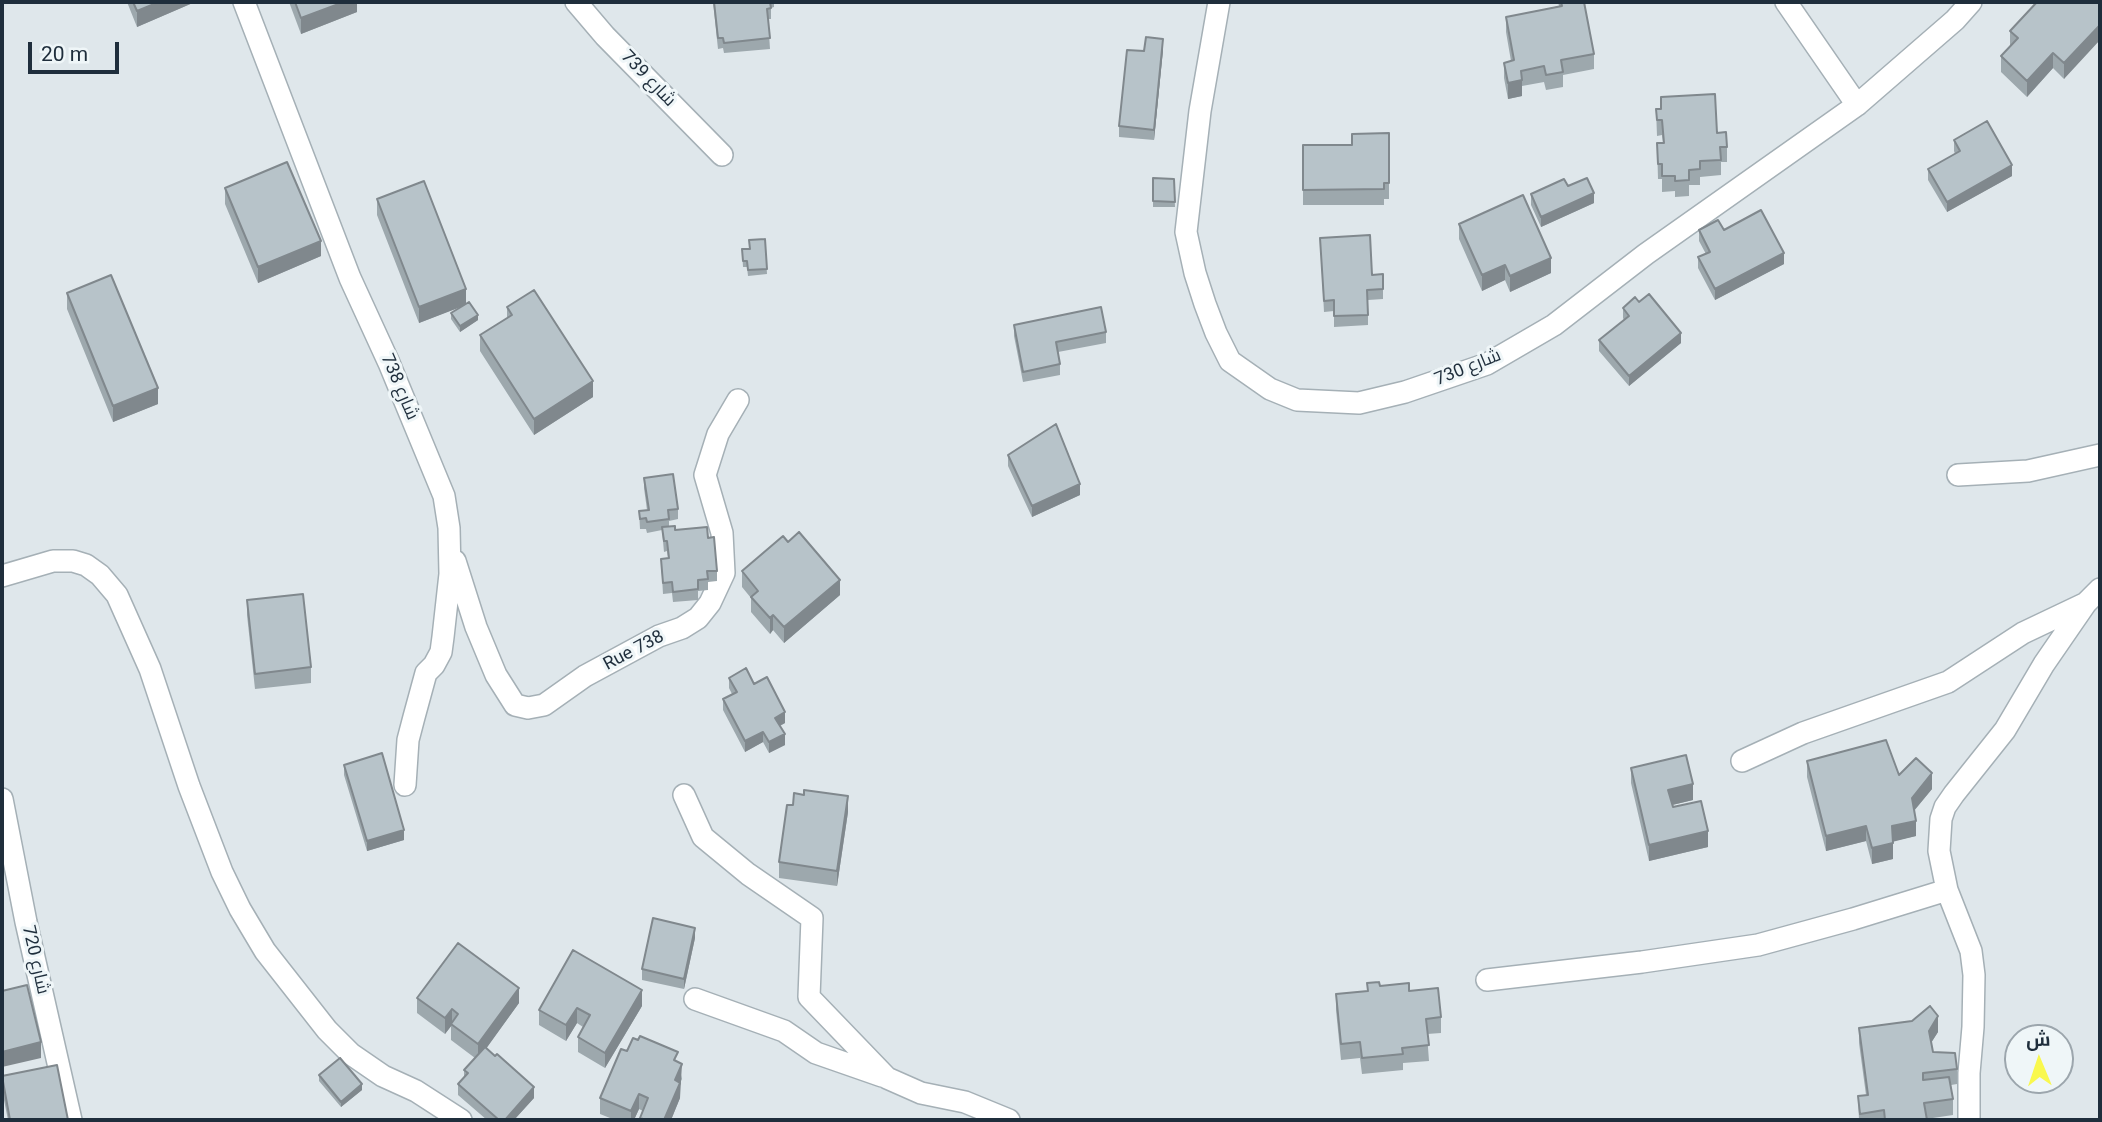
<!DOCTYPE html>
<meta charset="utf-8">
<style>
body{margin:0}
#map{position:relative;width:2102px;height:1122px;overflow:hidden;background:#dfe7eb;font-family:Roboto,Cairo,sans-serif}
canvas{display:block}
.frame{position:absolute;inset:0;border:4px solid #1f2e3c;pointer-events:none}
.north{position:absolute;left:2004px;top:1024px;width:70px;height:70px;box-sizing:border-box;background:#eff6f8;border:2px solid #9ca6ad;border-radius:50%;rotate:358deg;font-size:19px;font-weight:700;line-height:28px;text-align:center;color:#1f2e3c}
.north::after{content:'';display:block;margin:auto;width:24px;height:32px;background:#f9f84e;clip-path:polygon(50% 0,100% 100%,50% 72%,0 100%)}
.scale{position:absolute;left:28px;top:42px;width:91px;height:32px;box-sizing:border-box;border:4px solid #1f2e3c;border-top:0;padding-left:9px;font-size:21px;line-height:24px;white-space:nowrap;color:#1f2e3c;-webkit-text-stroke:5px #eff6f8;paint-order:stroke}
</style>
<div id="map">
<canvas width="2102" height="1122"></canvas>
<div class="frame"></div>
<div class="north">ش</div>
<div class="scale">20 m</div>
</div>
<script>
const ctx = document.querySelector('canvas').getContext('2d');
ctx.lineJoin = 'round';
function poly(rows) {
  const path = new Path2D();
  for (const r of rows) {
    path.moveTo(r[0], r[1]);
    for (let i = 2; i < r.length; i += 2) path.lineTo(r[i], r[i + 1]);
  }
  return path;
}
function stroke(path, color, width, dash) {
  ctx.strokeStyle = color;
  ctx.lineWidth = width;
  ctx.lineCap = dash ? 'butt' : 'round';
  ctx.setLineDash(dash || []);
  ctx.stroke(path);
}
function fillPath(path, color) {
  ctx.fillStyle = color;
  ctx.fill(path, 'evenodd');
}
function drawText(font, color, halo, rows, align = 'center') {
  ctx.font = font + ' Roboto,Cairo,sans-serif';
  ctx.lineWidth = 6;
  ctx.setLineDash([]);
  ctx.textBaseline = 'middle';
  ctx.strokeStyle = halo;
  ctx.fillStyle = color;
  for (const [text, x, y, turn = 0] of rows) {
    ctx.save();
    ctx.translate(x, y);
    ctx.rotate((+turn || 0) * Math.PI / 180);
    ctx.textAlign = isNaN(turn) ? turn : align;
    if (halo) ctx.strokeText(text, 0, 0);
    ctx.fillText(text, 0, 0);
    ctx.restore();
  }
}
const street = poly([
 [244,2,350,278,389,363,444,496,449,528,450,574,443,637,441,652,434,665,426,673,414,717,408,740,405,785],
 [576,2,605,36,722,155],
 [1219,2,1200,111,1186,232,1195,273,1205,304,1216,333,1230,361,1270,389,1297,400,1359,403,1405,392,1487,364,1554,325,1646,254,1857,105,1955,20,1971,2],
 [1786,2,1857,105],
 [1958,475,2028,471,2100,455],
 [455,561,476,627,496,675,515,705,528,708,544,705,585,676,659,636,682,628,698,618,710,603,724,573,722,533,705,475,718,434,738,400],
 [2,576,53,561,73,561,86,565,100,575,117,595,150,669,189,786,222,872,240,909,265,951,327,1030,351,1054,383,1076,416,1091,461,1120],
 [1742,761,1803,733,1948,682,2023,633,2084,604],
 [684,795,703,837,748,874,812,918,809,997,887,1078,921,1093,965,1102,1009,1120],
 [2,799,26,922,71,1120],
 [1487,980,1642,962,1758,945,1853,919,1947,890],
 [695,999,784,1031,816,1053,882,1076],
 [1969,1120,1969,1073,1973,1027,1974,975,1971,951,1947,890,1939,851,1941,819,1945,807,1954,794,2005,730,2044,664,2086,603,2100,589]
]);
const wall = poly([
 [127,2,195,2,137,27],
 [289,2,357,2,357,12,301,34],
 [713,2,774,2,774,7,771,8,771,19,768,19,770,49,724,53,723,48,718,49],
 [1558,2,1584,2,1594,54,1594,69,1563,75,1563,87,1546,90,1544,82,1522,86,1522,96,1508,99,1504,78,1504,63,1511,61,1506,32,1506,17,1559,6],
 [2100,2,2064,79,2053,68,2027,97,2001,72,2001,56,2010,47,2010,31],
 [1163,50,1154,140,1119,137,1119,126,1144,51],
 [1661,97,1717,133,1727,147,1727,162,1721,162,1721,175,1700,177,1700,185,1689,185,1689,196,1675,197,1675,191,1662,192,1662,179,1658,179,1657,143,1663,143,1662,135,1657,136,1656,109,1661,109],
 [1389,133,1389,199,1384,199,1384,205,1303,205,1303,145,1352,145],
 [1954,140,2012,176,1947,212,1928,180,1928,169,1955,154,1954,151],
 [1153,178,1174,179,1175,207,1153,207],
 [1568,186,1594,203,1541,227,1531,205,1531,194],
 [225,188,321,256,258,283,225,204],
 [377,199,466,304,478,320,460,332,451,319,451,313,462,306,419,323,377,215],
 [1459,224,1551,273,1510,292,1505,280,1482,291,1459,239],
 [1699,230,1724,230,1784,264,1715,300,1698,268,1698,257,1706,254,1699,241],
 [1320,238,1372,275,1383,274,1383,299,1368,300,1368,325,1334,327,1334,311,1324,312],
 [765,239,767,274,748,276,747,267,743,267,742,249,750,249],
 [67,293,158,404,113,422,67,309],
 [1639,302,1681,343,1629,386,1599,351,1599,340,1624,320,1623,318,1623,308],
 [507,307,593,397,534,435,480,351,480,335,507,318],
 [1014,325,1106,332,1106,343,1058,352,1060,364,1060,375,1023,382,1014,336],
 [1008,455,1080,495,1032,517,1008,466],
 [644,478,678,509,678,519,669,521,669,526,675,530,708,538,717,571,717,581,708,582,708,590,698,591,698,600,673,602,672,593,663,594,661,559,668,558,667,551,664,552,662,530,647,533,646,529,640,529,639,511,647,510,644,488],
 [742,571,840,595,784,643,773,630,770,634,751,612,751,598,742,587],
 [247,600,311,667,311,683,255,689,247,615],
 [729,678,754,684,785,723,780,726,785,745,769,753,763,742,745,752,723,710,723,699,732,694,729,688],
 [1807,761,1899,775,1932,789,1914,811,1916,836,1893,841,1893,859,1872,864,1866,841,1826,851,1807,777],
 [344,765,404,840,367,851,344,775],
 [1631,768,1693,800,1672,805,1673,807,1708,847,1649,861,1631,783],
 [848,812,837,886,779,878,779,862],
 [695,938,684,989,642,980,642,969],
 [573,950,642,1006,605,1068,578,1052,578,1037,583,1027,577,1023,566,1041,539,1025,539,1010],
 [1367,983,1409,991,1441,1017,1441,1033,1427,1034,1429,1061,1403,1063,1403,1070,1362,1074,1360,1058,1341,1060,1336,1010,1336,994,1367,991],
 [417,998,519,1003,486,1048,534,1098,514,1120,487,1120,458,1095,458,1084,464,1077,464,1070,475,1058,451,1040,451,1026,445,1034,417,1013],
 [1859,1028,1938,1032,1931,1043,1933,1052,1957,1069,1957,1084,1951,1085,1953,1099,1953,1115,1926,1119,1927,1120,1859,1120,1858,1096,1866,1095,1859,1043],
 [627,1051,678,1062,682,1079,680,1083,680,1098,671,1120,640,1120,643,1111,639,1109,634,1120,615,1120,600,1114,600,1098],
 [319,1075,362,1090,341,1107,319,1081],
 [2,1076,68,1120,8,1120,2,1090]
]);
const shadedWall = poly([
 [159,2,195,2,137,27,137,11],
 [344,2,357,2,357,12,301,34,301,18],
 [2100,25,2100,40,2064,79,2064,63],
 [1163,39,1163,50,1154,140,1154,130],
 [2053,53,2053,68,2027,97,2027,81],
 [1522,80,1522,96,1508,99,1508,83],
 [2012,165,2012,176,1947,212,1947,202],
 [1594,193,1594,203,1541,227,1541,217],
 [321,241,321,256,258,283,258,267],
 [1784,253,1784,264,1715,300,1715,289],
 [1551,258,1551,273,1510,292,1510,276],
 [1505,265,1505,280,1482,291,1482,275],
 [466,289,466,305,419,323,419,307],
 [478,315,478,320,460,332,460,326],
 [1681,333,1681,343,1629,386,1629,376],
 [593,381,593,397,534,435,534,419],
 [158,388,158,404,113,422,113,406],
 [1080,484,1080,495,1032,517,1032,506],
 [840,580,840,595,784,643,784,627],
 [773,615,773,630,770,634,770,618],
 [785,712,785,723,775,728,775,718],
 [763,732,763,742,745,752,745,741],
 [785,734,785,745,769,753,769,742],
 [1932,773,1932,789,1912,813,1912,798],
 [1693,784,1693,800,1668,806,1668,790],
 [848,796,848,812,837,886,837,871],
 [1916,821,1916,836,1892,842,1892,826],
 [1866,826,1866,841,1826,851,1826,836],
 [404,830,404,840,367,851,367,841],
 [1708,831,1708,847,1649,861,1649,845],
 [1893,843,1893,859,1872,864,1872,848],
 [695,928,695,938,684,989,684,979],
 [519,988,519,1003,478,1060,478,1044],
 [642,990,642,1006,605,1068,605,1053],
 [577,1008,577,1023,566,1041,566,1025],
 [452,1009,452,1025,445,1034,445,1018],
 [1938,1016,1938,1032,1929,1046,1929,1031],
 [41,1042,41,1058,2,1067,2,1052],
 [682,1064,680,1098,671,1120,664,1120,675,1080],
 [362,1084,362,1090,341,1107,341,1102],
 [534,1087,534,1098,514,1120,505,1120],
 [639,1094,639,1109,634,1120,631,1120,631,1111]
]);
const building = poly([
 [133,2,159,2,137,11,133,2],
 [295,2,344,2,301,18,295,2],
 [714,2,770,2,771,8,767,9,770,38,724,43,723,38,718,38,714,2],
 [1561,2,1584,2,1594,54,1561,60,1563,72,1546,75,1544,66,1521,71,1522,80,1508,83,1504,63,1514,60,1506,17,1562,6,1561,2],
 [2037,2,2100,2,2100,25,2064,63,2053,53,2027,81,2001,56,2018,38,2010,31,2037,2],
 [1146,37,1163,39,1154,130,1119,126,1127,50,1144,51,1146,37],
 [1715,94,1717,133,1726,132,1727,147,1720,147,1721,160,1700,161,1700,169,1689,170,1689,180,1675,181,1675,176,1662,176,1662,164,1658,164,1657,143,1664,143,1662,120,1657,120,1656,109,1661,109,1661,97,1715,94],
 [1987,121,2012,165,1947,202,1928,169,1960,151,1954,140,1987,121],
 [1389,133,1389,183,1384,183,1384,189,1303,190,1303,145,1352,145,1352,134,1389,133],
 [287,162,321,241,258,267,225,188,287,162],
 [1153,178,1174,179,1175,202,1153,201,1153,178],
 [1587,178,1594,193,1541,217,1531,194,1564,179,1568,186,1587,178],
 [424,181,466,289,419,307,377,199,424,181],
 [1523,195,1551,258,1510,276,1505,265,1482,275,1459,224,1523,195],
 [1761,210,1784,253,1715,289,1698,257,1710,252,1699,230,1718,220,1724,230,1761,210],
 [1370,235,1372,275,1383,274,1383,289,1367,290,1368,315,1334,316,1334,300,1324,301,1320,238,1370,235],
 [765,239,767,269,748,270,747,261,743,261,742,249,750,249,749,240,765,239],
 [111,275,158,388,113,406,67,293,111,275],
 [534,290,593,381,534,419,480,335,512,315,507,307,534,290],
 [1649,294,1681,333,1629,376,1599,340,1629,316,1623,308,1635,297,1639,302,1649,294],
 [469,302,478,315,460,326,451,313,469,302],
 [1101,307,1106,332,1056,342,1060,364,1023,372,1014,325,1101,307],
 [1056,424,1080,484,1032,506,1008,455,1056,424],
 [673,474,678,509,668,510,669,519,647,522,646,518,640,519,639,511,649,510,644,478,673,474],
 [675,526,675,530,707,527,708,538,714,537,717,571,707,571,708,579,698,580,698,589,673,592,672,582,663,583,661,559,669,558,667,541,664,541,662,527,675,526],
 [799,532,840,580,784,627,773,615,770,618,751,597,758,591,742,571,783,536,788,542,799,532],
 [303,594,311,667,255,674,247,600,303,594],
 [746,668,754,684,767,677,785,712,775,718,785,734,769,742,763,732,745,741,723,699,737,692,729,678,746,668],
 [1886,740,1899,775,1916,758,1932,773,1912,798,1916,821,1892,826,1893,843,1872,848,1866,826,1826,836,1807,761,1886,740],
 [382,753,404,830,367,841,344,765,382,753],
 [1686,755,1693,784,1668,790,1673,807,1701,801,1708,831,1649,845,1631,768,1686,755],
 [804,790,848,796,837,871,779,862,787,805,793,805,794,793,804,795,804,790],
 [653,918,695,928,684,979,642,969,653,918],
 [458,943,519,988,478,1044,451,1024,458,1014,452,1009,445,1018,417,998,458,943],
 [573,950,642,990,605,1053,578,1037,590,1015,577,1008,566,1025,539,1010,573,950],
 [1379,982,1380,986,1409,983,1409,991,1438,988,1441,1017,1426,1019,1429,1045,1402,1048,1403,1054,1362,1058,1360,1042,1341,1044,1336,994,1368,991,1367,983,1379,982],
 [27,985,41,1042,2,1052,2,991,27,985],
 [1930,1006,1938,1016,1929,1031,1933,1052,1955,1053,1957,1069,1923,1073,1923,1080,1949,1077,1953,1099,1924,1103,1927,1120,1885,1120,1884,1110,1860,1114,1858,1096,1868,1095,1859,1028,1912,1021,1930,1006],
 [640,1036,678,1052,674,1060,682,1064,675,1080,680,1083,664,1120,646,1120,640,1118,648,1098,639,1094,631,1111,600,1098,621,1049,627,1051,633,1038,638,1040,640,1036],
 [485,1047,495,1056,497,1054,534,1087,505,1120,499,1120,458,1084,468,1073,464,1070,485,1047],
 [340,1058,362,1084,341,1102,319,1075,340,1058],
 [57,1065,68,1120,10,1120,2,1076,57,1065]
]);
const streetNames = [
 ["شارع 739",648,79,46],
 ["شارع 730",1468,368,-22],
 ["شارع 738",399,387,67],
 ["Rue 738",634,651,-28],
 ["شارع 720",35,960,77]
];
stroke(street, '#a5b0b6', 24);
stroke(street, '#fff', 21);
fillPath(wall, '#9da8ad');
fillPath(shadedWall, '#80888d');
fillPath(building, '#b7c3c9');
stroke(building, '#80888d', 2);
drawText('18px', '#1f2e3c', '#eff6f8', streetNames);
</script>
